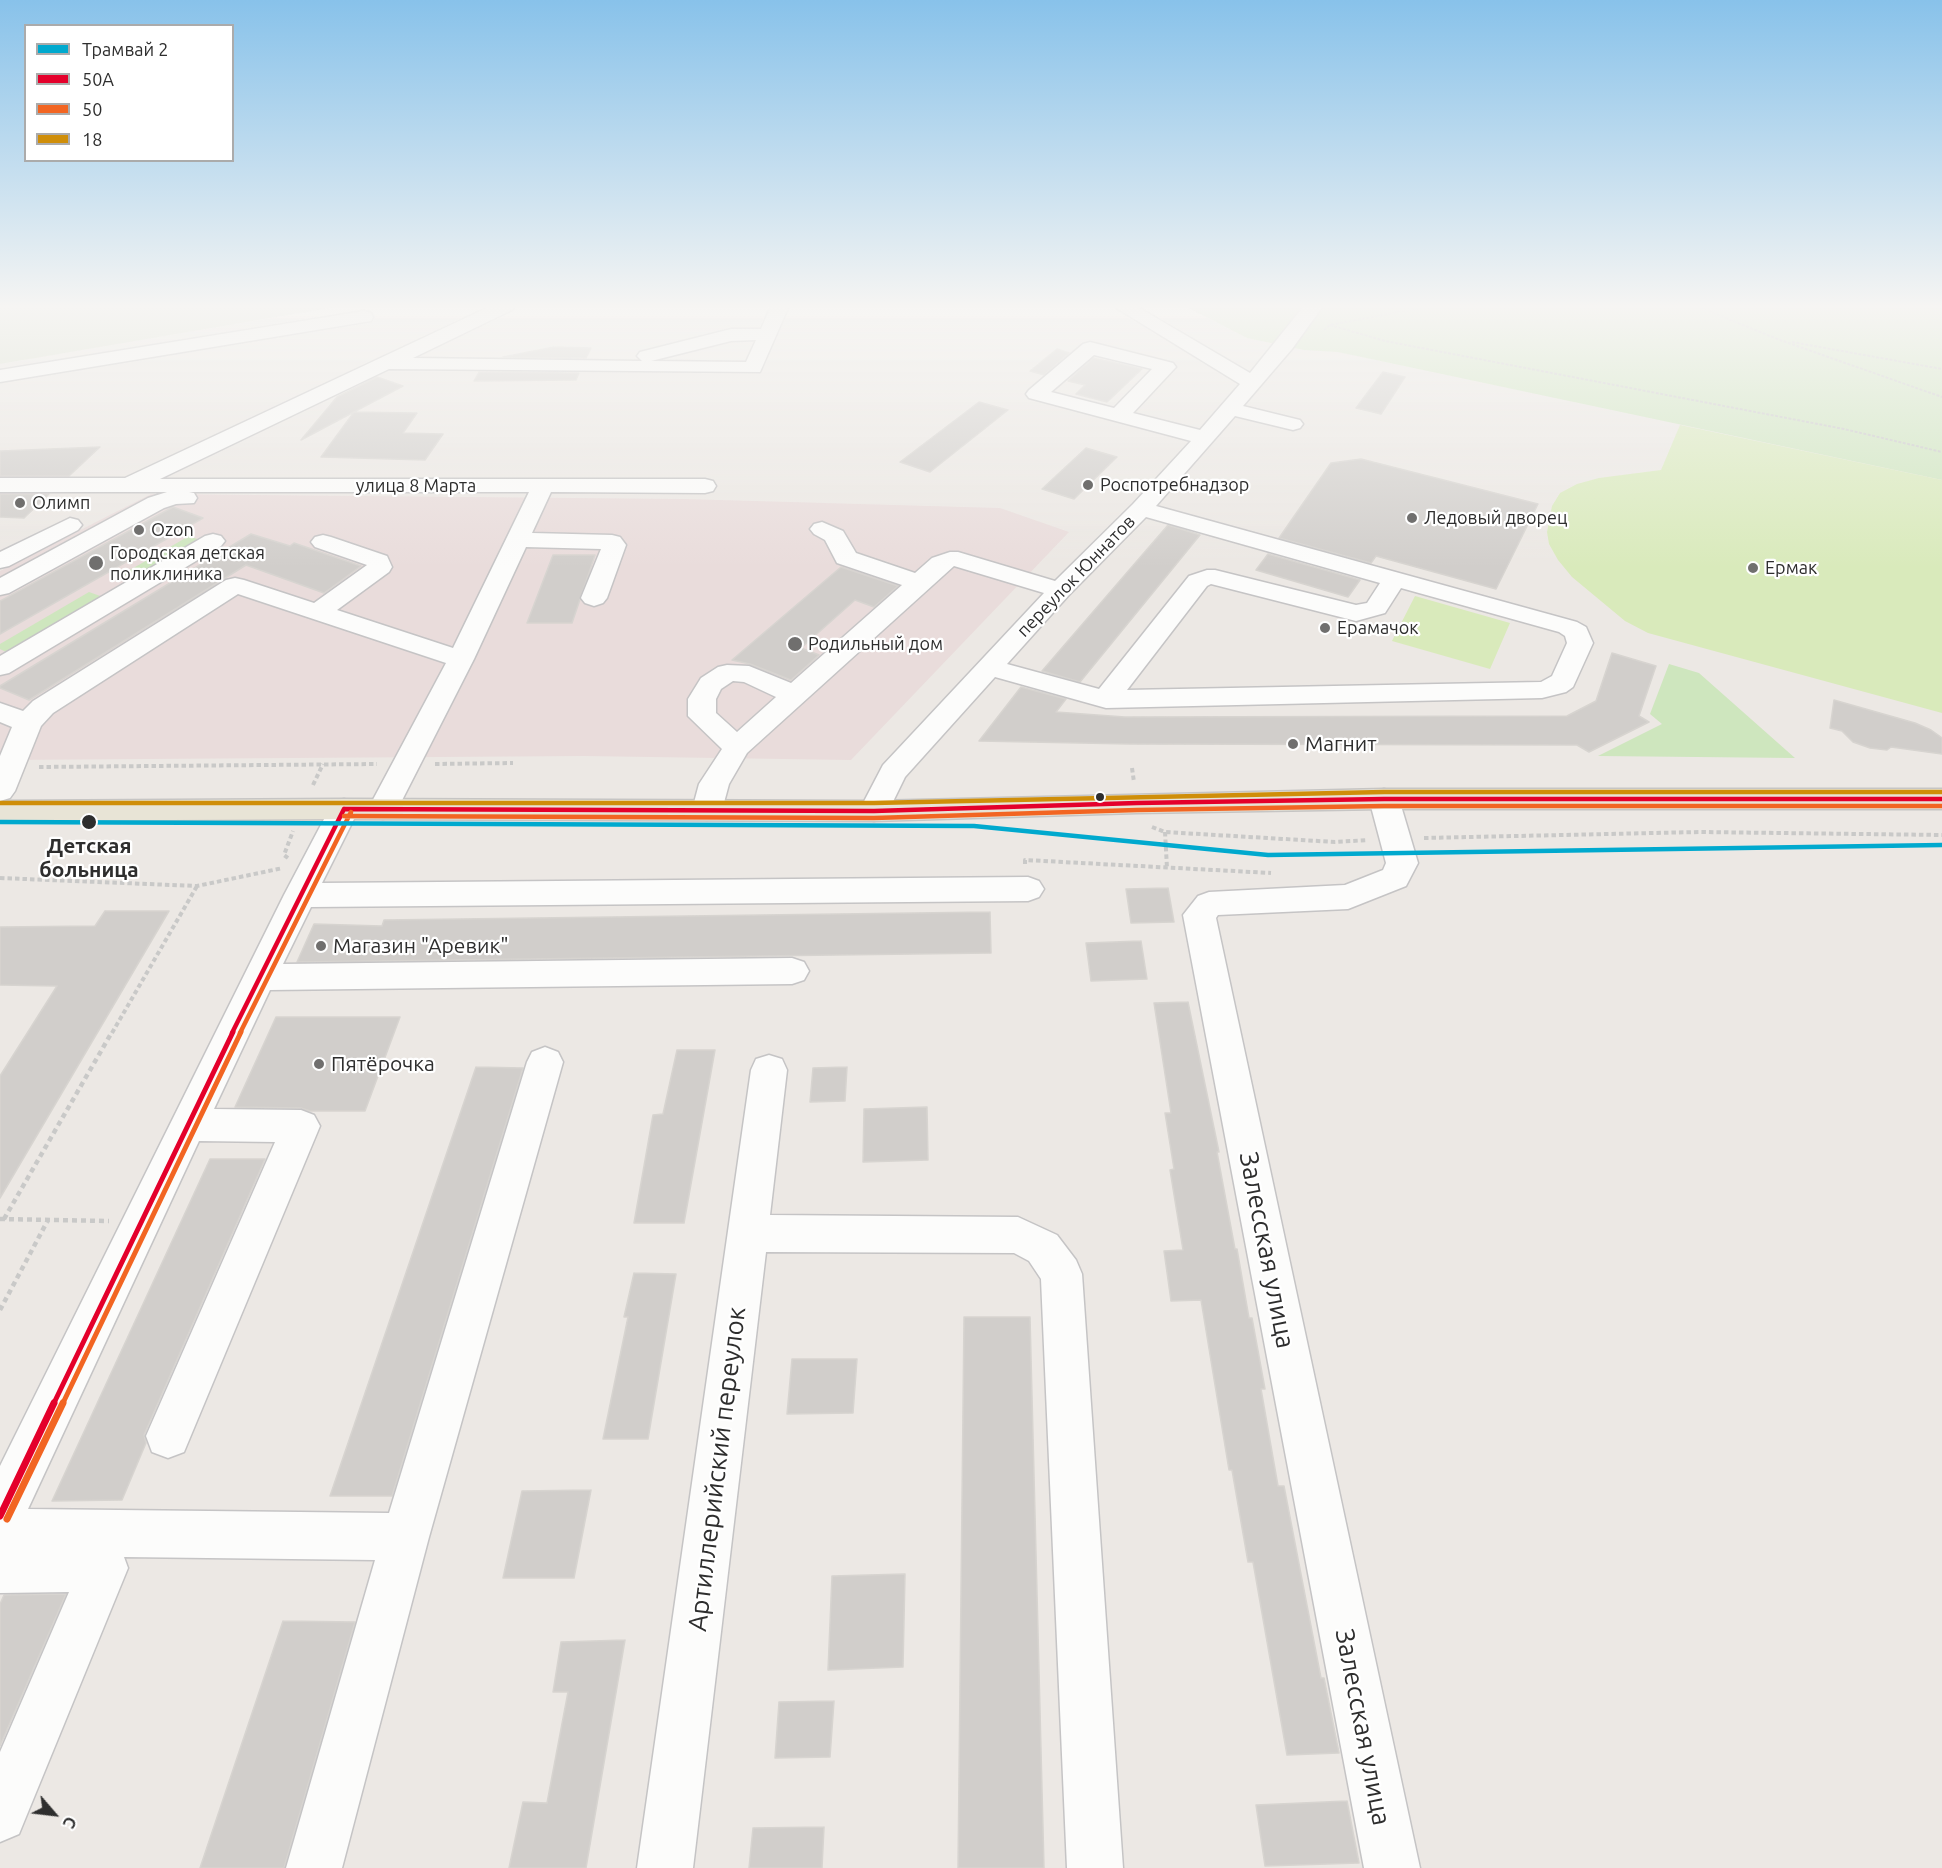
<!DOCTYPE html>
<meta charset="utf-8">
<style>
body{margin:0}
#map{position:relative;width:1942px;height:1868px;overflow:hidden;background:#ece8e4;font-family:Ubuntu,sans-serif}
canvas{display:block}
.legend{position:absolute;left:24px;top:24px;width:210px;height:138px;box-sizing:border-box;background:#fff;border:2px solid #ababab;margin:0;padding:8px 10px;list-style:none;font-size:18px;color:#2e2e2e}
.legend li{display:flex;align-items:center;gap:12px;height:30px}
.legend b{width:30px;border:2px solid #ababab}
.north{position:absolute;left:24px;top:1784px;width:60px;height:60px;-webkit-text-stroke:4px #fff;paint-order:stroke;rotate:118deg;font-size:16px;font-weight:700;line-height:24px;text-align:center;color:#2e2e2e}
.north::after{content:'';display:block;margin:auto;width:21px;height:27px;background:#2e2e2e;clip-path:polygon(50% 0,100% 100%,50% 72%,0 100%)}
</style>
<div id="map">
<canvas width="1942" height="1868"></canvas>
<ul class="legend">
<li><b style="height:8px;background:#00a9ce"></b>Трамвай 2</li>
<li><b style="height:8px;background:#e4002b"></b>50А</li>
<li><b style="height:8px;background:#f26522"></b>50</li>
<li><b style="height:8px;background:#cf8e09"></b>18</li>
</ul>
<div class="north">С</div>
</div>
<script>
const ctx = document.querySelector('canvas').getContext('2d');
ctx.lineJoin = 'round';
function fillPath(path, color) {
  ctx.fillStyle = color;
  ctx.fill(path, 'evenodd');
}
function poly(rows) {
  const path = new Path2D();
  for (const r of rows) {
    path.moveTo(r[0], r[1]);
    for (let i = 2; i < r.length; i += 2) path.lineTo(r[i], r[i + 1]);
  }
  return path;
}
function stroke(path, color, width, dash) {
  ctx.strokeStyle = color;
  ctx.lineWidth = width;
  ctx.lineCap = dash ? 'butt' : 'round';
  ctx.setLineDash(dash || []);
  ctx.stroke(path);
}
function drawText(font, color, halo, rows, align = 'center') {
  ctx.font = font + ' Ubuntu,sans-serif';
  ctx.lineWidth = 4.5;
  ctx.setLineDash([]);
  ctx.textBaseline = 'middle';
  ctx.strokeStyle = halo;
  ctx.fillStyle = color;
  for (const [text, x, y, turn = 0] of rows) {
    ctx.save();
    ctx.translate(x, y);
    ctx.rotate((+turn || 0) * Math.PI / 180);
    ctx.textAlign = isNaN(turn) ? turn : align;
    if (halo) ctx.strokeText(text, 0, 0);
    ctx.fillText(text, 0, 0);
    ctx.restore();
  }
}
const medical = poly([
 [151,494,685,499,1000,508,1069,532,851,760,584,756,0,760,0,571]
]);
const green = poly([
 [1185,306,1942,306,1942,480,1338,352,1304,350,1247,338],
 [189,536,200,540,133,578,123,574],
 [89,592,103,597,8,653,0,649,0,644],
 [1669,664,1699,673,1795,758,1598,756,1662,724,1650,714]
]);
const cemetery = poly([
 [0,306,341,306,0,364]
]);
const pitch = poly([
 [1680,425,1942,480,1942,713,1648,633,1625,621,1572,577,1558,560,1549,544,1547,532,1552,506,1560,493,1577,484,1599,478,1661,470],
 [1415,596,1510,623,1490,669,1392,641]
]);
const building = poly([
 [554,347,591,348,586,358,503,357,554,347],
 [1057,349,1069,353,1044,375,1030,371,1057,349],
 [1093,358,1112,362,1142,369,1107,402,1076,394,1085,385,1068,381,1093,358],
 [479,372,579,373,576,380,474,381,479,372],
 [1383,372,1405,377,1381,414,1356,408,1383,372],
 [377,377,403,386,301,440,337,397,377,377],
 [979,402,1008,410,930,472,900,462,979,402],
 [354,412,417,413,403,433,443,434,425,460,321,457,354,412],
 [100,447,69,476,0,476,0,451,100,447],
 [1086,448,1117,457,1074,499,1042,489,1086,448],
 [1361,459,1538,504,1496,589,1376,556,1371,563,1279,538,1331,463,1361,459],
 [0,494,49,494,24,518,0,517,0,494],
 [173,507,203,518,0,634,0,601,173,507],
 [1168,525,1200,535,1080,682,1042,671,1168,525],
 [251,534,290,546,294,543,361,566,324,593,246,565,29,700,0,688,0,686,251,534],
 [1268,554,1360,580,1348,597,1256,570,1268,554],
 [553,555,595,555,572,623,527,623,553,555],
 [841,567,898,586,874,607,855,600,801,648,819,655,791,680,750,664,732,660,841,567],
 [1612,653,1656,666,1639,716,1649,722,1589,752,1577,745,1130,744,979,741,1021,687,1066,699,1056,712,1125,717,1567,716,1596,701,1612,653],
 [1834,700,1915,723,1931,730,1942,738,1942,754,1891,747,1887,750,1870,748,1853,742,1842,731,1830,728,1834,700],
 [1168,888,1174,922,1131,923,1126,889,1168,888],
 [105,911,169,911,0,1198,0,1076,57,986,0,985,0,927,95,926,105,911],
 [990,912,991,953,297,962,314,924,382,926,384,920,990,912],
 [1141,941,1147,979,1091,981,1086,943,1141,941],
 [1188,1002,1219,1152,1217,1152,1235,1249,1237,1249,1249,1318,1252,1318,1265,1389,1261,1389,1278,1486,1284,1486,1321,1678,1324,1678,1339,1753,1287,1755,1253,1562,1248,1562,1232,1470,1229,1470,1201,1300,1171,1301,1164,1251,1183,1250,1170,1170,1174,1169,1165,1113,1171,1113,1154,1003,1188,1002],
 [276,1017,400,1017,365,1111,310,1111,301,1108,235,1107,276,1017],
 [677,1050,715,1050,684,1223,634,1223,653,1115,663,1114,677,1050],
 [476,1067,523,1068,392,1496,330,1496,476,1067],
 [847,1067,845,1101,810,1102,813,1068,847,1067],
 [927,1107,928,1160,863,1162,864,1109,927,1107],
 [210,1159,265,1159,144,1435,146,1443,122,1500,52,1501,210,1159],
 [634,1273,676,1274,648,1439,603,1439,628,1317,624,1317,634,1273],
 [964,1317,1030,1317,1044,1868,958,1868,964,1317],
 [792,1359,857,1359,853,1413,787,1414,792,1359],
 [591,1490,574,1578,503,1578,522,1491,591,1490],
 [905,1574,903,1667,828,1670,832,1576,905,1574],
 [66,1594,0,1746,0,1604,4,1595,66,1594],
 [283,1621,355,1622,284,1868,200,1868,283,1621],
 [625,1640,586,1868,509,1868,523,1802,547,1803,568,1692,553,1692,561,1642,625,1640],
 [834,1701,830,1757,775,1758,779,1702,834,1701],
 [1347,1801,1359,1863,1265,1866,1256,1805,1347,1801],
 [824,1827,822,1868,749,1868,753,1828,824,1827]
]);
const pathFar2 = poly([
 [1696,306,1780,340,1942,397],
 [1330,325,1385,341,1844,429,1942,452],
 [1324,330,1330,325,1431,306],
 [1792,342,1942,369]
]);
const pathFar1 = poly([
 [435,764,513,763],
 [39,767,377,764],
 [1132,768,1134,782],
 [313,785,323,764],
 [1152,827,1165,832,1335,842,1368,840],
 [1165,832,1167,868],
 [1424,838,1700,832,1942,835],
 [288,858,284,855,293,831],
 [1025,864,1025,860,1271,873],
 [0,878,197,886,283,868],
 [112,1033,197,886]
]);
const path = poly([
 [0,1219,109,1221],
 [4,1219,112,1032],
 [0,1310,48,1220]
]);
const minor = poly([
 [491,306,515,306,512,310,413,358,642,361,637,356,640,352,731,329,761,329,771,306,789,306,760,372,389,369,160,479,705,479,713,481,716,486,713,491,705,493,551,492,532,533,612,535,620,537,626,545,607,598,603,603,594,606,585,603,581,598,601,549,526,547,474,659,394,816,383,819,372,816,368,809,446,663,238,594,53,713,41,726,15,791,10,798,0,801,0,756,12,727,0,722,0,703,23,711,33,701,226,580,235,578,244,580,314,603,367,565,315,547,311,542,315,537,323,535,331,537,387,556,392,567,389,572,337,610,453,648,529,492,189,492,194,493,197,498,194,503,176,504,164,508,9,593,0,595,0,578,148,498,167,492,0,492,0,478,125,478,491,306],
 [756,340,746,362,651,361,731,341,756,340],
 [1113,306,1136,306,1250,373,1304,306,1323,306,1292,349,1243,406,1300,420,1303,424,1300,428,1293,430,1235,416,1156,506,1577,622,1586,627,1593,643,1573,687,1566,692,1542,698,1106,708,995,677,905,777,885,818,874,821,863,818,859,811,883,765,1044,593,954,566,747,753,729,784,722,810,718,817,707,820,696,817,692,810,699,784,722,749,688,716,688,699,701,678,718,667,727,665,749,666,791,683,902,585,837,563,825,540,814,534,810,529,814,524,822,522,843,531,856,553,915,573,932,558,950,552,958,552,1055,581,1133,504,1191,441,1029,398,1026,394,1029,390,1083,344,1090,342,1173,363,1176,367,1133,413,1200,430,1240,384,1113,306],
 [1094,355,1152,369,1114,408,1051,392,1094,355],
 [1146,517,1380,583,1367,603,1356,605,1215,570,1207,570,1189,576,1099,689,1007,664,1069,595,1146,517],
 [1211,584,1356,621,1385,613,1401,588,1559,632,1565,636,1567,643,1552,676,1541,682,1127,690,1207,586,1211,584],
 [733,681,744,682,776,697,737,732,716,713,716,699,721,689,733,681],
 [364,311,371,313,373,317,371,321,0,382,0,370,364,311],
 [70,518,78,520,82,525,78,530,9,566,0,568,0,552,70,518],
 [213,534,221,536,225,541,221,546,9,673,0,675,0,656,205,536,213,534],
 [1384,789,1395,792,1399,799,1418,863,1406,886,1348,909,1218,915,1216,918,1420,1868,1364,1868,1183,915,1198,896,1209,892,1345,885,1383,870,1386,863,1369,799,1373,792,1384,789],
 [344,799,355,802,359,809,322,883,1028,877,1039,881,1044,889,1039,897,1028,901,311,907,283,964,792,958,804,962,809,971,804,980,792,984,270,990,214,1109,301,1110,314,1115,320,1126,184,1452,168,1458,152,1452,146,1436,275,1142,199,1141,28,1509,389,1513,527,1062,532,1052,545,1047,558,1052,563,1062,429,1537,342,1868,286,1868,375,1560,124,1557,128,1568,19,1834,0,1842,0,1752,69,1592,0,1593,0,1466,284,895,333,802,344,799],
 [769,1055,782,1059,787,1070,770,1215,1018,1217,1057,1235,1076,1260,1082,1274,1123,1868,1067,1868,1041,1279,1029,1261,1014,1253,766,1252,693,1868,637,1868,751,1070,756,1059,769,1055]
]);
const major = poly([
 [1384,789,1942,789,1942,809,1384,809,1137,813,874,821,344,819,0,821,0,801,344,799,874,801,1384,789]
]);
const bus1Far2 = poly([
 [344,809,874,811,1137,803,1384,799,1942,799],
 [232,1033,344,809]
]);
const bus1Far1 = poly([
 [53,1405,233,1032]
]);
const bus1 = poly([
 [0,1516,54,1403]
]);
const bus2Far2 = poly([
 [344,816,874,818,1137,810,1384,806,1942,806],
 [240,1033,351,812]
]);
const bus2Far1 = poly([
 [62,1405,241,1032]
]);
const bus2 = poly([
 [7,1519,63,1403]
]);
const bus3 = poly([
 [0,803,874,803,1384,792,1942,792]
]);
const tram1 = poly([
 [0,822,974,826,1268,855,1942,845]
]);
const markers = [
 [1088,485,6,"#706f6e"],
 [20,503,6,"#706f6e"],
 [1412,518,6,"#706f6e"],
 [139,530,6,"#706f6e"],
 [96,563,8,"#706f6e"],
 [1753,568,6,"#706f6e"],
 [1325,628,6,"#706f6e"],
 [795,644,8,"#706f6e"],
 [1293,744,6,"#706f6e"],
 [1100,797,5,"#2e2e2e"],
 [89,822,8,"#2e2e2e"],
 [321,946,6,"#706f6e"],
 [319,1064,6,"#706f6e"]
];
const farPoinames = [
 ["Роспотребнадзор",1100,485],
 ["Олимп",32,503],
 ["Ледовый дворец",1424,518],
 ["Ozon",151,530],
 ["Городская детская",110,553],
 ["поликлиника",110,574],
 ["Ермак",1765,568],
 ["Ерамачок",1337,628],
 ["Родильный дом",808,644]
];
const farStreetnames = [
 ["улица 8 Марта",416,486],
 ["переулок Юннатов",1076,576,-46]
];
const poiNames = [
 ["Магнит",1305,744],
 ["Магазин \"Аревик\"",333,946],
 ["Пятёрочка",331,1064]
];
const stopNames = [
 ["Детская",89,846],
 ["больница",89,870]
];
const nearStreetnames = [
 ["Залесская улица",1267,1250,79],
 ["Артиллерийский переулок",717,1469,-83],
 ["Залесская улица",1363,1727,79]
];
fillPath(medical, '#e9dcdb');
fillPath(green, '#cee6be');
fillPath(cemetery, '#d8e0cc');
fillPath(pitch, '#d9eabb');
fillPath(building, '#d1cecb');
stroke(building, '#d7d4d0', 1.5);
stroke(minor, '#c5c4c5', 3);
stroke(major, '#c6c5c4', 3);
stroke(pathFar2, '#c9c9c8', 2, [3, 1.5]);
stroke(pathFar1, '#c9c9c8', 4, [4.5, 3]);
stroke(path, '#c9c9c8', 4.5, [5, 4]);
fillPath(minor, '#fcfcfb');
fillPath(major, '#e8e4d6');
stroke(bus1Far2, '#e4002b', 4.5);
stroke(bus1Far1, '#e4002b', 5);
stroke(bus1, '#e4002b', 7);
stroke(bus2Far2, '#f26522', 4.5);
stroke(bus2Far1, '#f26522', 5);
stroke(bus2, '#f26522', 7);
stroke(bus3, '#cf8e09', 4.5);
stroke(tram1, '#00a9ce', 4.5);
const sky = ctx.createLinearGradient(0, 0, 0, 568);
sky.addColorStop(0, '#88c2ea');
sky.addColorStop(0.54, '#f6f5f3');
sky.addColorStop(1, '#f6f5f300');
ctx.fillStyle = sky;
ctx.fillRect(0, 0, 1942, 568);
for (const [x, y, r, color] of markers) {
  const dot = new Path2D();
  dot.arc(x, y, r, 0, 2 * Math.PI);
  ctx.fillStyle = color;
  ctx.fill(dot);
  stroke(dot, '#fff', 2);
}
drawText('18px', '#2e2e2e', '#fff', farPoinames, 'left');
drawText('18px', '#2e2e2e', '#fff', farStreetnames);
drawText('21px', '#2e2e2e', '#fff', poiNames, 'left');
drawText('bold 21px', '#2e2e2e', '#fff', stopNames);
drawText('26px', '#2e2e2e', '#fff', nearStreetnames);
</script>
